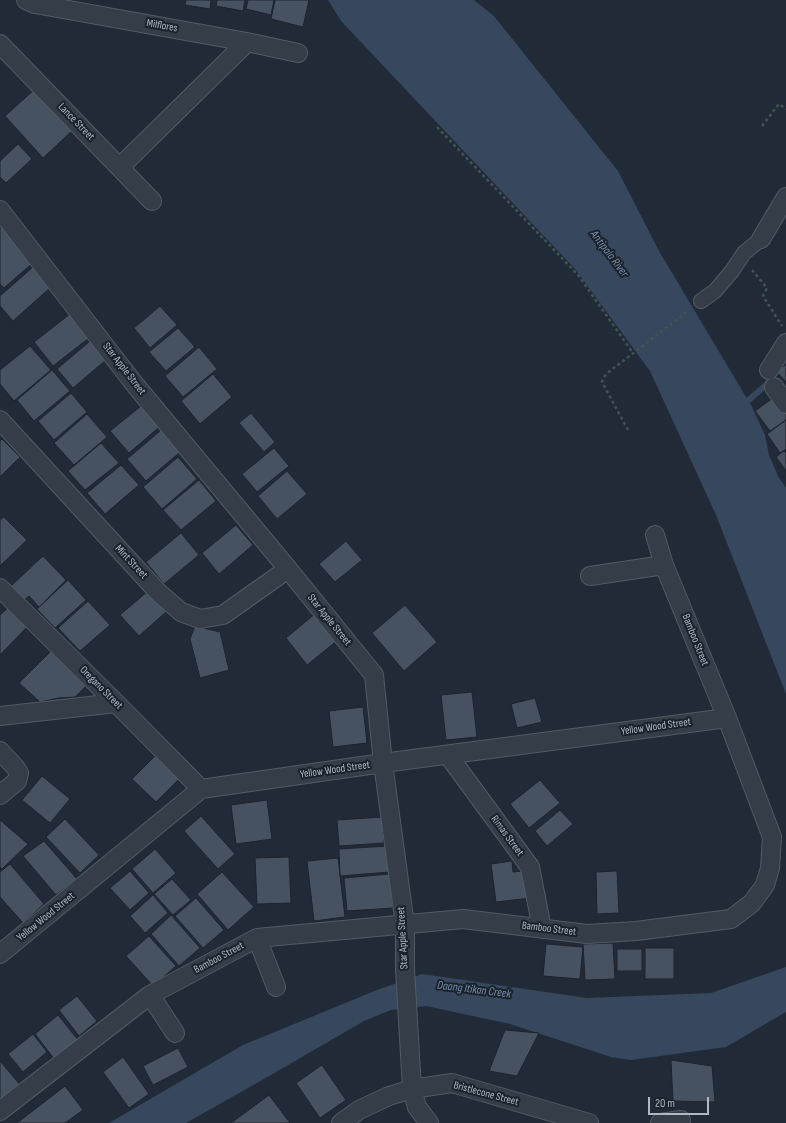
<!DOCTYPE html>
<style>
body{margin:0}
#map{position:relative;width:786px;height:1123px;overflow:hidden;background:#212b37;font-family:"Sofia Sans Condensed",sans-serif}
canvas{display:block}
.scale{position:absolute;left:648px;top:1097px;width:61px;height:18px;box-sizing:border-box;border:2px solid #afb8c4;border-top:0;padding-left:5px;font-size:12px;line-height:14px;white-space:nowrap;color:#afb8c4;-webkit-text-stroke:3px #1a222c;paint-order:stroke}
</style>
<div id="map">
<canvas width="786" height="1123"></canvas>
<div class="scale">20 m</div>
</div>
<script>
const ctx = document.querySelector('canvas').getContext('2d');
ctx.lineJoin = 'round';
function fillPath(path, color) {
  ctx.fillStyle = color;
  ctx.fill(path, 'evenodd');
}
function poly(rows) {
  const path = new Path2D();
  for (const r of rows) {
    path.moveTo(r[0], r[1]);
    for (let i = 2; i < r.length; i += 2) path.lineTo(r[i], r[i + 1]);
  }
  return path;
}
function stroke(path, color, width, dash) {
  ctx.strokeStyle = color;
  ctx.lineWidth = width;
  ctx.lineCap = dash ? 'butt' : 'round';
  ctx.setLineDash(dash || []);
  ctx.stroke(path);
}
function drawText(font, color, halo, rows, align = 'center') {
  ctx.font = font + ' "Sofia Sans Condensed",sans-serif';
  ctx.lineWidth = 4;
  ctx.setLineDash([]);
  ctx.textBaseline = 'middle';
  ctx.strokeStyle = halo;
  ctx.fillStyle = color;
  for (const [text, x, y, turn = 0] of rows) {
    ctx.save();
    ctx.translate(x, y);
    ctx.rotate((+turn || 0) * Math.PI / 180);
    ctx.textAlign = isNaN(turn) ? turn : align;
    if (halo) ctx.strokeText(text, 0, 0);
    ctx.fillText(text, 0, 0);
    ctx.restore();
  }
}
const water = poly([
 [328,0,474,0,494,16,618,171,659,251,752,407,765,435,769,455,778,476,786,488,786,694,716,515,650,371,575,269,341,21],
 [786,967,786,1012,726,1047,631,1060,611,1057,510,1024,426,1006,391,1010,364,1021,264,1079,186,1123,109,1123,243,1045,377,990,422,974,587,998,711,993]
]);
const stream = poly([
 [743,405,766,385,770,380]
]);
const building = poly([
 [186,0,211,0,210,9,185,5,186,0],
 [217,0,245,0,243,11,216,6,217,0],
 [248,0,274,0,271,15,246,9,248,0],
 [275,0,309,0,303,27,271,19,275,0],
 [35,89,73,130,43,158,5,116,35,89],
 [18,144,32,159,6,183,0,177,0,161,18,144],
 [0,224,35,261,4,288,0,284,0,224],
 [33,267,51,287,13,321,0,306,0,296,33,267],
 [160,306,177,325,150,348,134,328,160,306],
 [70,314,89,338,53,366,34,342,70,314],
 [178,328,195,347,166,371,149,352,178,328],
 [90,341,106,360,73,388,57,369,90,341],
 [30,346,51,370,14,401,0,384,0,370,30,346],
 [199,347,217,369,183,397,165,376,199,347],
 [786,364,786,382,777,372,786,364],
 [52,370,70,391,34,421,17,400,52,370],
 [213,374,232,397,200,424,181,401,213,374],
 [71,393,87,412,54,440,38,421,71,393],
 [777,395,786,407,786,420,770,431,755,411,777,395],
 [146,402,164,423,129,453,110,431,146,402],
 [251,413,275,442,264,452,239,423,251,413],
 [87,414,107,437,74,465,54,443,87,414],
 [786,420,786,449,780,453,767,434,786,420],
 [166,426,185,448,146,481,127,459,166,426],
 [2,439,20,457,0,477,0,441,2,439],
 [101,443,119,463,85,490,68,471,101,443],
 [274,448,289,466,257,492,242,474,274,448],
 [784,451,786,453,786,471,776,457,784,451],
 [178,457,197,479,162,509,143,487,178,457],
 [121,465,139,485,105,514,87,493,121,465],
 [287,471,307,494,277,519,258,496,287,471],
 [199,480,216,501,181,530,163,510,199,480],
 [4,517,27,540,0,566,0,520,4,517],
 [236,525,253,545,219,574,202,553,236,525],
 [181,533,199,555,164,584,146,562,181,533],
 [346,541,362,560,335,582,319,564,346,541],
 [43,556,66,580,39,607,29,596,24,600,11,586,43,556],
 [68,580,86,600,55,628,37,609,68,580],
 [148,591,166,612,139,636,120,615,148,591],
 [88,601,110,625,80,651,58,628,88,601],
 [11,605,30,624,0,655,0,615,11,605],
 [405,605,437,642,404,671,372,633,405,605],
 [316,613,338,640,307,665,286,638,316,613],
 [195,626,220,632,229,670,200,678,190,639,195,626],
 [54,648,89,683,75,697,58,698,40,702,19,683,54,648],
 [472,692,477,737,446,740,441,695,472,692],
 [535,698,542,722,517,728,511,704,535,698],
 [363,707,367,743,333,747,329,711,363,707],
 [157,754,181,777,156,802,132,779,157,754],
 [42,776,70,799,50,823,22,800,42,776],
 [540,780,560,803,529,828,510,804,540,780],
 [267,800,272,839,236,844,231,805,267,800],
 [560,810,573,824,547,846,535,831,560,810],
 [201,816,235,854,218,869,184,831,201,816],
 [382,817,384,843,339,846,337,820,382,817],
 [65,819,99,855,80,873,46,837,65,819],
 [0,820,28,844,2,869,0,867,0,820],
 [44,841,77,879,56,895,23,856,44,841],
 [388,846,390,872,340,876,339,849,388,846],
 [155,849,176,873,153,893,132,869,155,849],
 [289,857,291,903,257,904,255,858,289,857],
 [338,858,345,917,314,921,307,861,338,858],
 [512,861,513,872,522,871,523,881,529,880,531,898,496,902,491,864,512,861],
 [10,864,44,904,23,923,0,897,0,872,10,864],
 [130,871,149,893,130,910,110,888,130,871],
 [617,871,619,913,597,914,596,872,617,871],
 [222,872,254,907,228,930,197,894,222,872],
 [390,874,393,908,347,911,344,878,390,874],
 [172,879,191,900,173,915,154,894,172,879],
 [153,895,168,913,145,933,130,916,153,895],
 [196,898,224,930,203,948,175,916,196,898],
 [171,915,200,948,179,966,151,934,171,915],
 [149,936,176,966,153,986,126,956,149,936],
 [613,943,615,979,585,980,583,944,613,943],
 [546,944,583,947,580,979,543,976,546,944],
 [645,948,674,948,674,979,645,979,645,948],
 [617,949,642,949,642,971,617,971,617,949],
 [77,996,97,1021,79,1036,59,1010,77,996],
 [58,1015,79,1041,55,1060,35,1034,58,1015],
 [505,1030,539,1033,517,1076,489,1071,505,1030],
 [33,1034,47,1052,23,1072,8,1054,33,1034],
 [178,1048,188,1067,153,1085,143,1066,178,1048],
 [123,1057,149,1094,129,1108,103,1072,123,1057],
 [671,1060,712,1066,715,1102,673,1101,671,1060],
 [0,1061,22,1087,0,1105,0,1061],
 [322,1065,346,1100,320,1118,296,1083,322,1065],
 [65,1086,83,1110,65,1123,17,1123,65,1086],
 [269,1095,290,1123,231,1123,269,1095]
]);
const path = poly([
 [762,126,779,104,786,109],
 [437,127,578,275,633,353],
 [752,270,767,288,763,296,782,326],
 [628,430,602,382,606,374,688,311]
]);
const pedestrian = poly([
 [701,301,715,291,732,271,744,253,761,239]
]);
const minor = poly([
 [26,0,35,4,247,42,298,53],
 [0,44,152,201],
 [120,167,247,42],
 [0,210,136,386,288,569,374,675,383,763,405,925,405,969,412,1089,417,1107,429,1123],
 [761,239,786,197],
 [769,370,786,343],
 [774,387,786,404],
 [0,420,159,593,181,612,200,619,223,615,288,569],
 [590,576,664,565],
 [0,588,116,703,201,789],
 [0,716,116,703],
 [0,751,15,767,19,773,17,781,0,795],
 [448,755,530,867,542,929],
 [257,938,276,987],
 [0,954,201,789,383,763,727,718],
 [150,995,175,1033],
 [0,1111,150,995,257,938,463,919,587,934,636,931,731,919,752,903,765,885,770,868,772,837,727,718,664,565,655,535],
 [341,1123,359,1110,389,1096,412,1089,452,1083,589,1123],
 [660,1123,681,1120]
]);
const streetNames = [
 ["Milflores",162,26,10],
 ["Lance Street",76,122,46],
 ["Star Apple Street",124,369,52],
 ["Mint Street",131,562,47],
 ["Star Apple Street",329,620,51],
 ["Bamboo Street",695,640,68],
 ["Oregano Street",101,688,45],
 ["Yellow Wood Street",656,727,-8],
 ["Yellow Wood Street",335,770,-8],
 ["Rimas Street",507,836,54],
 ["Yellow Wood Street",46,917,-39],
 ["Bamboo Street",549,929,7],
 ["Star Apple Street",403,938,-93],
 ["Bamboo Street",219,958,-28],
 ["Bristlecone Street",486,1094,15]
];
const waterNames = [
 ["Antipolo River",609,254,53],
 ["Daang Itikan Creek",474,990,7]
];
fillPath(water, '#36475e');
stroke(stream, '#36475e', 6);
fillPath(building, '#475261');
stroke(building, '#1c242e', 1);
stroke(pedestrian, '#525b65', 16);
stroke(minor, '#525b65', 20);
stroke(path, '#415455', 2.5, [3, 3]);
stroke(pedestrian, '#353d48', 14);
stroke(minor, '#353d48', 18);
drawText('11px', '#afb8c4', '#1a222c', streetNames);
drawText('italic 12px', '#788fab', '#1a222c', waterNames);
</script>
